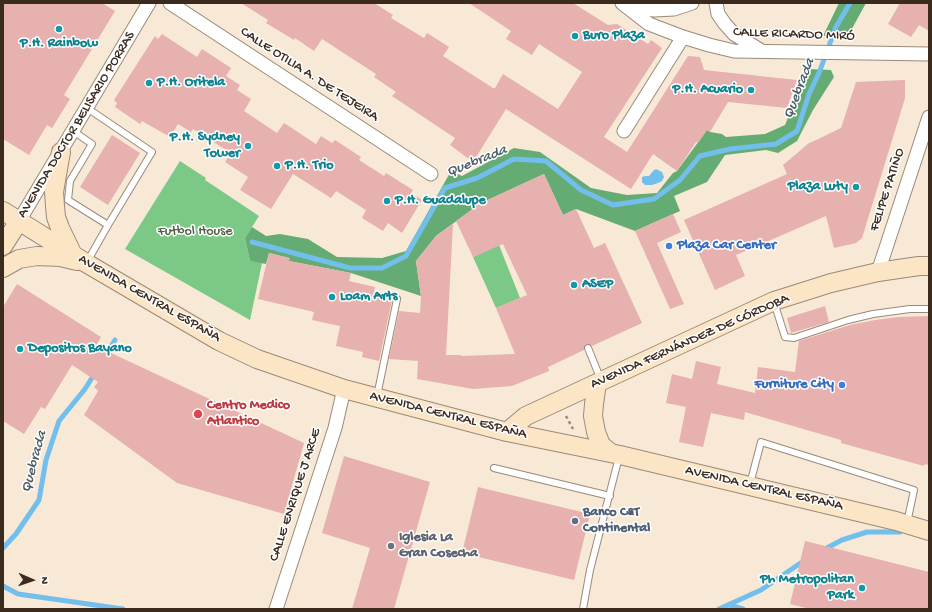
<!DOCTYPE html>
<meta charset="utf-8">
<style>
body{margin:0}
#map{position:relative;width:932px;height:612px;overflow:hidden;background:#f7e9d6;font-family:"Gochi Hand",sans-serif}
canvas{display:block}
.frame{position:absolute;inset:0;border:4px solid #3b2a1e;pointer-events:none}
.north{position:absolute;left:12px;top:560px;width:40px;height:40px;-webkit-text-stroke:3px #fff;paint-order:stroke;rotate:92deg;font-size:11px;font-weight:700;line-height:16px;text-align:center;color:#3b2a1e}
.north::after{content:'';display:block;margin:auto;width:14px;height:18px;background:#3b2a1e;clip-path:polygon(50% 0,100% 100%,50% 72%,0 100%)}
</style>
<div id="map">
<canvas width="932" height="612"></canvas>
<div class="frame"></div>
<div class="north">N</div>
</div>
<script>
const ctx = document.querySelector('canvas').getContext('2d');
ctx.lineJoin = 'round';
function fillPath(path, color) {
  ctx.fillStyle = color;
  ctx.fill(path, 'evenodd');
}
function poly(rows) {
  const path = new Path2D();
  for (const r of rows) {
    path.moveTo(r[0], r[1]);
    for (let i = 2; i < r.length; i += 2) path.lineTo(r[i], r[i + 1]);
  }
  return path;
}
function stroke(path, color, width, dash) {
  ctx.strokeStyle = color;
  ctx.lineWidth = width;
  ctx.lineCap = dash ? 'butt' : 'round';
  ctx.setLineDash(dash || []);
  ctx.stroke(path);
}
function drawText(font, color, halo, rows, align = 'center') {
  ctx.font = font + ' "Gochi Hand",sans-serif';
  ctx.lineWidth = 3;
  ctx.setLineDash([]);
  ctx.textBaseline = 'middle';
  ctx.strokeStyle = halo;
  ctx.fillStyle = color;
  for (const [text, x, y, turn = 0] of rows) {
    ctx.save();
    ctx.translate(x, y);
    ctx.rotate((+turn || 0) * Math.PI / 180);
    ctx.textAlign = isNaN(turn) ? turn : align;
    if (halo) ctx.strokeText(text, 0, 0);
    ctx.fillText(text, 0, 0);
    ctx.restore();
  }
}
const green = poly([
 [180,161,206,178,205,180,259,216,245,238,250,261,262,263,250,320,125,249],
 [499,245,520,298,496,308,473,257]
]);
const forest = poly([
 [839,3,866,3,848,36,823,36],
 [808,69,831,70,834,77,813,110,797,141,778,153,766,150,725,155,707,182,674,196,680,211,635,231,576,209,563,215,544,174,481,203,436,236,416,261,421,296,351,273,289,261,289,258,269,253,266,264,250,261,245,238,252,227,266,236,280,234,308,239,337,257,382,258,406,251,451,171,462,176,514,148,540,152,591,188,627,195,657,193,673,173,677,171,707,130,710,132,722,134,726,137,765,134,785,125]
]);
const water = poly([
 [656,169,662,172,664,177,662,181,658,183,652,185,645,185,642,182,642,177,645,176,649,176,653,171]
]);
const stream = poly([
 [252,242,350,268,382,268,406,256,445,188,477,178,514,159,546,161,581,190,613,205,654,199,680,180,700,156,730,149,776,144,797,131,809,94,819,73,836,27,850,3],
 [105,356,115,340],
 [3,548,16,534,39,500,46,460,59,421,85,389,95,373],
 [823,550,842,540,867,532,900,532],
 [3,586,18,594,123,609],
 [729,605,743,609],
 [719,609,761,590,805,560]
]);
const building = poly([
 [3,3,102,3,115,11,64,95,70,99,52,128,47,125,29,155,3,139],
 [241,3,374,3,393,15,391,18,424,38,427,33,449,47,443,56,493,88,495,88,503,74,558,109,582,72,539,44,532,55,506,39,511,31,469,3,573,3,608,25,617,24,648,44,651,40,662,48,604,137,627,152,688,56,700,57,704,70,797,80,787,108,728,102,710,132,707,130,698,143,696,142,677,171,653,154,631,189,506,109,473,162,450,145,455,138,392,96,396,92,374,77,376,74,322,39,314,51,295,38,294,40,266,23,268,20],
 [900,3,929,3,929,31,919,25,911,37,888,24],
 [162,34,197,57,202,49,231,68,226,76,240,85,237,90,251,99,244,111,277,133,284,123,316,144,321,136,332,143,335,140,361,157,359,160,384,176,386,173,413,190,411,193,422,200,402,233,388,223,383,231,362,218,366,210,336,191,331,198,293,174,271,209,240,190,248,177,225,162,231,153,193,129,191,132,178,124,170,137,142,121,140,124,115,107,117,103,114,100,155,36,158,39],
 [905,80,905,98,862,238,856,243,834,248,826,216,736,255,745,276,715,290,684,220,787,174,783,165,809,143,814,141,841,128,856,82],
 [112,135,140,153,108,205,80,187],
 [544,174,563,215,576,209,594,248,605,243,642,323,592,346,589,344,586,344,584,347,584,350,548,367,549,371,512,386,473,389,417,379,418,361,389,359,399,311,420,313,421,296,416,261,436,236,453,224,446,355,461,355,461,356,515,354,496,308,527,295,503,244,473,257,456,221,481,203],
 [673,214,681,232,657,243,684,304,670,309,635,231],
 [269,253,290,258,289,261,351,273,349,281,375,287,374,291,393,295,379,361,362,357,363,352,336,346,340,326,312,320,314,312,258,299],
 [17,284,101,337,96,346,304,443,284,514,177,483,84,415,98,391,94,387,98,382,72,365,45,409,41,407,24,434,3,421,3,307],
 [825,306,829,322,791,333,787,318],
 [929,316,929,465,925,464,924,466,841,443,841,440,745,412,744,420,711,413,703,447,679,442,686,407,666,403,672,374,692,379,696,361,721,367,717,384,755,393,758,367,795,372,799,341,850,325,875,320,899,317],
 [344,456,430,482,394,609,352,609,370,548,322,533],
 [478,487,590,514,574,580,462,553],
 [805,541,929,572,929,609,810,609,790,604]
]);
const path = poly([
 [566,416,573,429]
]);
const lane = poly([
 [87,108,152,152,108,225],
 [73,131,92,144,70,181,68,200,108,225,87,262],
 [774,302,785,337,794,338,848,320,873,314,910,309,929,309],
 [588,348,601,380],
 [377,396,397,299],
 [494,468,610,496],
 [750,484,761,442,914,490,907,523],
 [583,609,590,570,619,457]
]);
const street = poly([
 [170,3,431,174],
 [622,3,649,24,683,37,709,45,734,51,929,54],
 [716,3,718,14,725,24,734,34,760,50],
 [627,4,636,7,654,10,674,9,692,3],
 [624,131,683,37],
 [19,221,149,3],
 [878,272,929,117],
 [276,609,335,428,344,389]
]);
const secondary = poly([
 [61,152,54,192,55,206,56,217,60,228,73,255],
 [3,211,86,263,219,341,257,359,344,389,507,432,620,455,896,521,929,531],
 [3,246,19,221],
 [3,268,19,259,37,256,60,257,77,261],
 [597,383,594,404,593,416,596,432,601,445,611,453],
 [507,432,526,416,774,301,831,283,878,272,919,266,929,266]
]);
const markers = [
 [59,29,4,"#0f9aa8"],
 [575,36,4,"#0f9aa8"],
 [149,83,4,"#0f9aa8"],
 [751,90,4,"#0f9aa8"],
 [248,146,4,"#0f9aa8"],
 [277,166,4,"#0f9aa8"],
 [856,187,4,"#0f9aa8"],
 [387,201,4,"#0f9aa8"],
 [669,246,4,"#3f7fe0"],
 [574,285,4,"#0f9aa8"],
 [332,297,4,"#0f9aa8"],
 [20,349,4,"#0f9aa8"],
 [842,385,4,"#3f7fe0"],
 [198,414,5,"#e0444e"],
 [575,521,4,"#5c6f8a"],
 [391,546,4,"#6b7280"],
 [862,588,4,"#0f9aa8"]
];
const streetNames = [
 ["CALLE RICARDO MIRÓ",794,35,2],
 ["CALLE OTILIA A. DE TEJEIRA",309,75,33],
 ["AVENIDA DOCTOR BELISARIO PORRAS",77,125,-59],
 ["FELIPE PATIÑO",888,190,-72],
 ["AVENIDA CENTRAL ESPAÑA",149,299,30],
 ["AVENIDA FERNÁNDEZ DE CÓRDOBA",690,342,-24],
 ["AVENIDA CENTRAL ESPAÑA",448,416,14],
 ["AVENIDA CENTRAL ESPAÑA",764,489,13],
 ["CALLE ENRIQUE J ARCE",296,495,-72]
];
const cultureNames = [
 ["Buro Plaza",583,36],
 ["P.H. Rainbow",59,44,"center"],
 ["P.H. Oritela",157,83],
 ["P.H. Acuario",743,90,"right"],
 ["P.H. Sydney",240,138,"right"],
 ["Tower",240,154,"right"],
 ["P.H. Trio",285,166],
 ["Plaza Luty",848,187,"right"],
 ["P.H. Guadalupe",395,201],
 ["ASEP",582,285],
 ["Loam Arts",340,297],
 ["Depositos Bayano",28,349],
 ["Ph Metropolitan",854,580,"right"],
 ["Park",854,596,"right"]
];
const parkNames = [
 ["Futbol House",195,232]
];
const shopNames = [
 ["Plaza Car Center",677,246],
 ["Furniture City",834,385,"right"]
];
const healthNames = [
 ["Centro Medico",207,406],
 ["Atlantico",207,422]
];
const serviceNames = [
 ["Banco C&T",583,513],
 ["Continental",583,529]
];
const worshipNames = [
 ["Iglesia La",399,538],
 ["Gran Cosecha",399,554]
];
const waterNames = [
 ["Quebrada",800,89,-69],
 ["Quebrada",477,162,-22],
 ["Quebrada",35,462,-75]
];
fillPath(green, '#7cc887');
fillPath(forest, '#65ac74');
fillPath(water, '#72beec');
stroke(stream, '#72beec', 5);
fillPath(building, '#e6b1ae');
stroke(lane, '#998a7a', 8);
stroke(street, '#998a7a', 15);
stroke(secondary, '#998a7a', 20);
stroke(path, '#998a7a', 2.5, [3, 3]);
stroke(lane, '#fff', 6);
stroke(street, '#fff', 13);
stroke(secondary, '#fce5c4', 18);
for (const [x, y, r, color] of markers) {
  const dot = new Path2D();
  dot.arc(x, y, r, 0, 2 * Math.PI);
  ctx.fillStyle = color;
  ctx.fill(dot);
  stroke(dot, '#fff', 1.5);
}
drawText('14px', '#3b2a1e', '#fff', streetNames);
drawText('bold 14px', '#0d838f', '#fff', cultureNames, 'left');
drawText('14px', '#526143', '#fff', parkNames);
drawText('bold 14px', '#366cbe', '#fff', shopNames, 'left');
drawText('bold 14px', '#be3a42', '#fff', healthNames, 'left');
drawText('bold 14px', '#4e5e75', '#fff', serviceNames, 'left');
drawText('bold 14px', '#5b616d', '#fff', worshipNames, 'left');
drawText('italic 15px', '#4e5e66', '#fff', waterNames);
</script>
